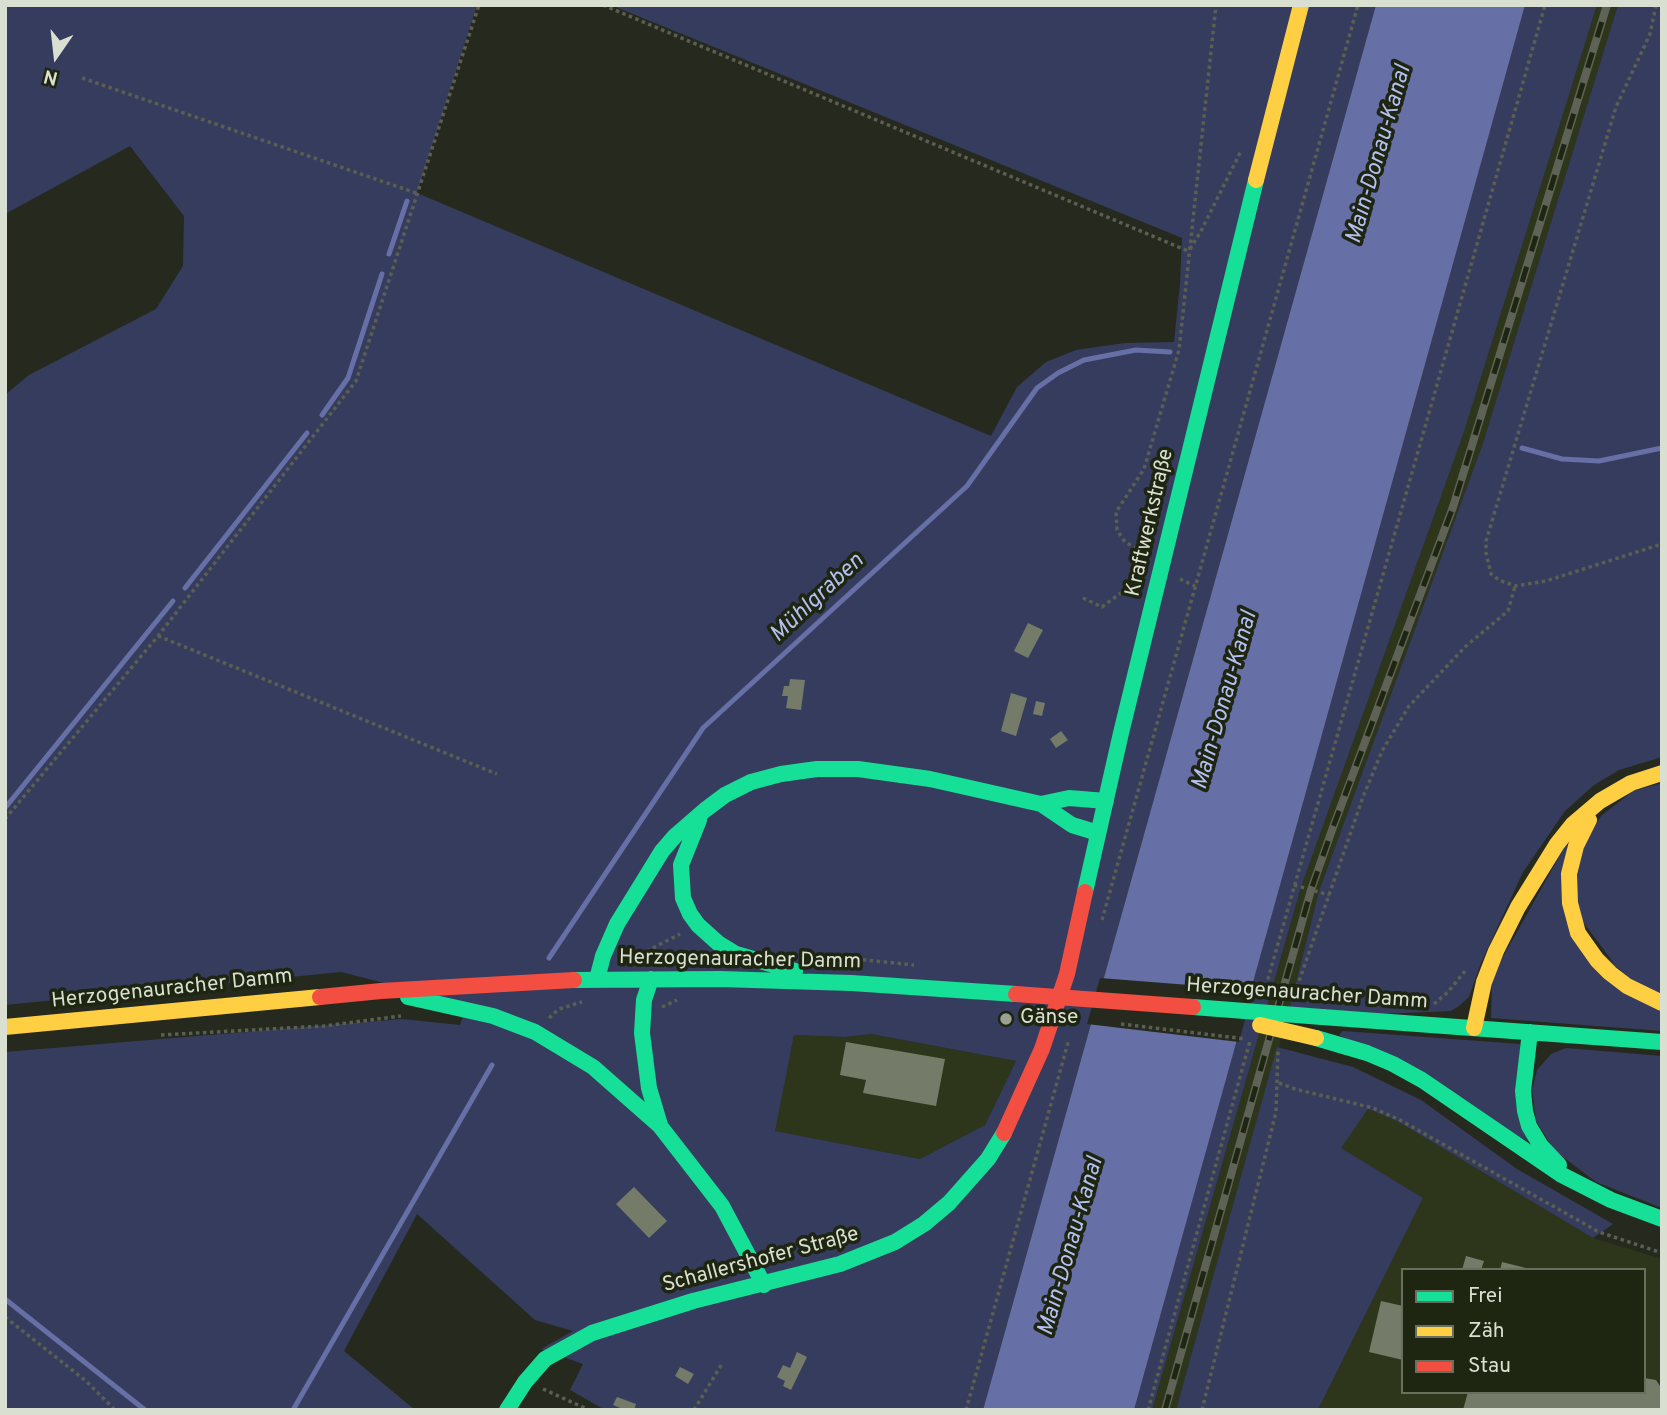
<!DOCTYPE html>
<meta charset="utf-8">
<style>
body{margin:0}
#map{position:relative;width:1667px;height:1415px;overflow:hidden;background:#262a1e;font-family:Overpass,sans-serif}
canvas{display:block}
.frame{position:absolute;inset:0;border:7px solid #d9dfd1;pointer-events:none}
.legend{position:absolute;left:1401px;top:1268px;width:245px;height:126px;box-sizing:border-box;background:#1e2510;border:2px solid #696f5d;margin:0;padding:9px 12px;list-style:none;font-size:21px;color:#d9dfd1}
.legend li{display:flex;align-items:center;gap:14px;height:35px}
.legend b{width:35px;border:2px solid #696f5d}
.north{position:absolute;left:21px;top:21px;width:70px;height:70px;-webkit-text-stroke:5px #1e2510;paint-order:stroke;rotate:194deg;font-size:19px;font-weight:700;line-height:28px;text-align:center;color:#d9dfd1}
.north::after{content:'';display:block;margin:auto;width:24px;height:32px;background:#d9dfd1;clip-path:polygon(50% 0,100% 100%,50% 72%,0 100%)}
</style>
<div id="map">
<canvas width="1667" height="1415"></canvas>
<div class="frame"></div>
<ul class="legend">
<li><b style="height:9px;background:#16e098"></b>Frei</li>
<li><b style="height:9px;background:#ffcf43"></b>Zäh</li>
<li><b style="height:9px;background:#f24e42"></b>Stau</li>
</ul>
<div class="north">N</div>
</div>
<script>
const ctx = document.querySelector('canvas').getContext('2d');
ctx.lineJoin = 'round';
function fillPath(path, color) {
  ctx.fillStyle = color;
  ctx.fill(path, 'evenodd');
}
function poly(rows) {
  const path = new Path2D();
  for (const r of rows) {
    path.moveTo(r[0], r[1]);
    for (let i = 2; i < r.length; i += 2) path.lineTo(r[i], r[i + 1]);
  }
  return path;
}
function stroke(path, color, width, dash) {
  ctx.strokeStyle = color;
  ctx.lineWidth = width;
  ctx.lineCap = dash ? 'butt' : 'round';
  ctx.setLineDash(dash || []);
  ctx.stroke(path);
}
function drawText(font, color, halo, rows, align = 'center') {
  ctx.font = font + ' Overpass,sans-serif';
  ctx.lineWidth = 7;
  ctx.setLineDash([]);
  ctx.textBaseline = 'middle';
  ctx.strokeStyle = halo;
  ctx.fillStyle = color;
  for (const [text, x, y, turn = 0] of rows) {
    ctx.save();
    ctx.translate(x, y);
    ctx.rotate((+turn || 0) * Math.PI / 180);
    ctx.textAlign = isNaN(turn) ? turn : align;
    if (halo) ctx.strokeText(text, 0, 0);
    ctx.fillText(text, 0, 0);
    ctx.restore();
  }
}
const built = poly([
 [1597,5,1618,5,1483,443,1319,891,1287,1018,1176,1410,1152,1410,1301,887,1463,435],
 [871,1034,1016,1061,985,1125,920,1159,774,1131,794,1035,845,1037],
 [1368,1109,1397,1121,1593,1238,1662,1259,1662,1410,1318,1410,1423,1198,1340,1148],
 [1403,1270,1644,1270,1644,1392,1403,1392]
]);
const green = poly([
 [5,5,477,5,417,193,991,436,1017,387,1046,362,1076,350,1125,343,1174,342,1180,284,1182,238,611,5,1376,5,983,1410,605,1410,570,1390,583,1364,541,1349,573,1331,535,1320,417,1214,344,1351,415,1410,5,1410,5,1052,402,1019,460,1025,467,1004,341,972,5,1005,5,395,29,375,156,309,183,266,184,216,130,146,5,214],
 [871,1034,1016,1061,985,1125,920,1159,775,1131,794,1035,845,1037],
 [1525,5,1597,5,1463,435,1301,887,1152,1410,1134,1410],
 [1618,5,1662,5,1662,757,1619,770,1594,785,1565,811,1523,872,1481,963,1469,997,1459,1006,1451,1011,1287,1018,1319,891,1483,443],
 [1662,783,1662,996,1622,974,1580,918,1575,887,1583,847,1601,816,1633,791],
 [1567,843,1565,916,1662,1011,1662,1031,1491,1018,1492,983,1499,964],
 [1343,1031,1520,1044,1531,1143,1339,1035],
 [1277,1047,1353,1067,1421,1100,1517,1169,1613,1224,1593,1238,1397,1121,1368,1109,1341,1148,1423,1198,1318,1410,1176,1410],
 [1566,1048,1662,1056,1662,1208,1596,1182,1554,1150,1536,1121,1532,1090,1537,1070,1551,1054]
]);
const water = poly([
 [1376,5,1525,5,1134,1410,983,1410]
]);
const pier = poly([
 [1100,978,1253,990,1239,1042,1087,1024]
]);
const stream = poly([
 [389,254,407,201],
 [322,415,348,378,382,274],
 [1522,448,1562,459,1599,461,1662,448],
 [185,588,307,433],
 [5,808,173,601],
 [549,958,703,728,967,486,1037,388,1058,373,1084,360,1136,350,1170,352],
 [5,1299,145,1410],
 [293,1410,492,1065]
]);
const building = poly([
 [1028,623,1043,630,1028,658,1014,651],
 [790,679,805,680,801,710,786,708,788,696,782,696,784,686,789,686],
 [1011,693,1027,698,1016,736,1001,731],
 [1036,701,1045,703,1042,716,1033,714],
 [1061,731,1068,740,1056,748,1050,739],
 [846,1042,945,1059,936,1106,863,1093,866,1080,840,1075],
 [634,1187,667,1221,649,1238,616,1204],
 [1466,1256,1484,1261,1481,1270,1462,1270],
 [1502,1262,1530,1269,1530,1270,1500,1270],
 [1381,1301,1403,1306,1403,1360,1369,1352],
 [797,1352,807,1357,791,1390,783,1386,785,1381,777,1377,783,1365,790,1368],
 [680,1367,694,1374,688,1384,675,1376],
 [1644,1378,1656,1380,1662,1389,1662,1410,1463,1410,1468,1392,1644,1392],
 [617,1397,636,1404,634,1410,625,1410,613,1405]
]);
const path = poly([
 [603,5,1188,251],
 [1656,5,1650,34,1616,107,1486,541,1486,553,1491,574,1499,580,1515,586,1546,581,1662,544],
 [82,78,416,193],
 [1190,249,1201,231,1241,151],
 [1143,552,1125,542,1117,530,1116,512,1144,469,1179,350,1216,5],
 [1180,579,1195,586],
 [1083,598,1102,607,1122,592],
 [158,636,497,774],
 [5,819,158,636,356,381,479,5],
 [1294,885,1329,895],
 [1102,920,1358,5],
 [807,954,914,965],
 [626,955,647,951,680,934],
 [1264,993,1545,5],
 [1293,993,1296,990,1363,797,1382,751,1409,706,1466,646,1508,611,1515,586],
 [1434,1004,1448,992,1465,971],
 [662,1007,677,1000],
 [549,1018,559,1009,582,1002],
 [161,1035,324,1026,401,1016],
 [1279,1083,1295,1089,1373,1108,1400,1120,1599,1232,1662,1253],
 [5,1317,86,1381,115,1410],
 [543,1389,589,1410],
 [694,1410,723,1362],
 [966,1410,1069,1039],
 [1148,1410,1250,1041],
 [1202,1410,1276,1112,1278,1050]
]);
const fast = poly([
 [1041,804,1072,825,1098,833],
 [699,820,681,865,683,898,690,914,698,925,718,943,736,954,795,971],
 [1085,892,1121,733,1256,180],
 [597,979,603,956,617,924,662,851,675,836,705,810,725,795,751,782,781,774,817,769,858,769,930,779,1041,804,1069,798,1106,801],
 [651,979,644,1000,642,1033,649,1088,660,1125],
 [574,980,720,979,851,983,1016,994],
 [408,997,493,1016,535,1032,593,1067,660,1126,722,1206,764,1285],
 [1322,1017,1662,1042],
 [1530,1032,1523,1091,1525,1111,1529,1126,1541,1146,1559,1165],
 [1316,1038,1367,1053,1393,1064,1422,1080,1560,1174,1611,1200,1662,1219],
 [507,1410,525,1382,545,1359,592,1333,693,1301,840,1264,895,1242,924,1224,949,1203,988,1159,1004,1133]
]);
const slow = poly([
 [1256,180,1301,5],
 [1589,820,1576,846,1569,874,1570,903,1578,933,1597,960,1610,973,1627,986,1662,1003],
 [5,1027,320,997],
 [1474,1028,1484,982,1496,951,1518,907,1557,844,1573,824,1600,801,1631,783,1662,773]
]);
const jam = poly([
 [320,997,381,991,574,980],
 [1004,1133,1042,1049,1067,974,1085,892]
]);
const rail = poly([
 [1165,1410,1311,890,1332,830,1453,507,1607,5]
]);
const pathBridge = poly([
 [1121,1024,1246,1039]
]);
const fastBridge = poly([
 [1193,1007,1322,1017]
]);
const slowBridge = poly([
 [1260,1025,1316,1038]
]);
const jamBridge = poly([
 [1016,994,1193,1007]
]);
const markers = [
 [1006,1019,7,"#9aa092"]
];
const streetNames = [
 ["Kraftwerkstraße",1151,523,-77],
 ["Herzogenauracher Damm",740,961,1],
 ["Herzogenauracher Damm",172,990,-6],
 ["Herzogenauracher Damm",1307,995,4],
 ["Schallershofer Straße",761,1261,-15]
];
const poiNames = [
 ["Gänse",1020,1019]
];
const waterNames = [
 ["Main-Donau-Kanal",1380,155,-74],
 ["Mühlgraben",818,599,-43],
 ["Main-Donau-Kanal",1226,701,-74],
 ["Main-Donau-Kanal",1072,1247,-74]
];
fillPath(built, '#2d361b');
fillPath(green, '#363c5d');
fillPath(water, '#6770a6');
fillPath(pier, '#262a1e');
stroke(stream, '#6770a6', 5);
fillPath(building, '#757b69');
stroke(path, '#5a5f52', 3.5, [3.5, 3.5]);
stroke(fast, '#16e098', 16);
stroke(slow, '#ffcf43', 16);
stroke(jam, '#f24e42', 16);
stroke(rail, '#5f6357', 8);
stroke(rail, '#1e2510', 5, [16]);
stroke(pathBridge, '#5a5f52', 3.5, [3.5, 3.5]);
stroke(fastBridge, '#16e098', 16);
stroke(slowBridge, '#ffcf43', 16);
stroke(jamBridge, '#f24e42', 16);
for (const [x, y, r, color] of markers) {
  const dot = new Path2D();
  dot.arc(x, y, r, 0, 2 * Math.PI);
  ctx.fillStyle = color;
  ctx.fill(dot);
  stroke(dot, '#1e2510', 2.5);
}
drawText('21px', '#d9dfd1', '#1e2510', streetNames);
drawText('21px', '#d9dfd1', '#1e2510', poiNames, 'left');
drawText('italic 23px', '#b4bff2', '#1e2510', waterNames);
</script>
